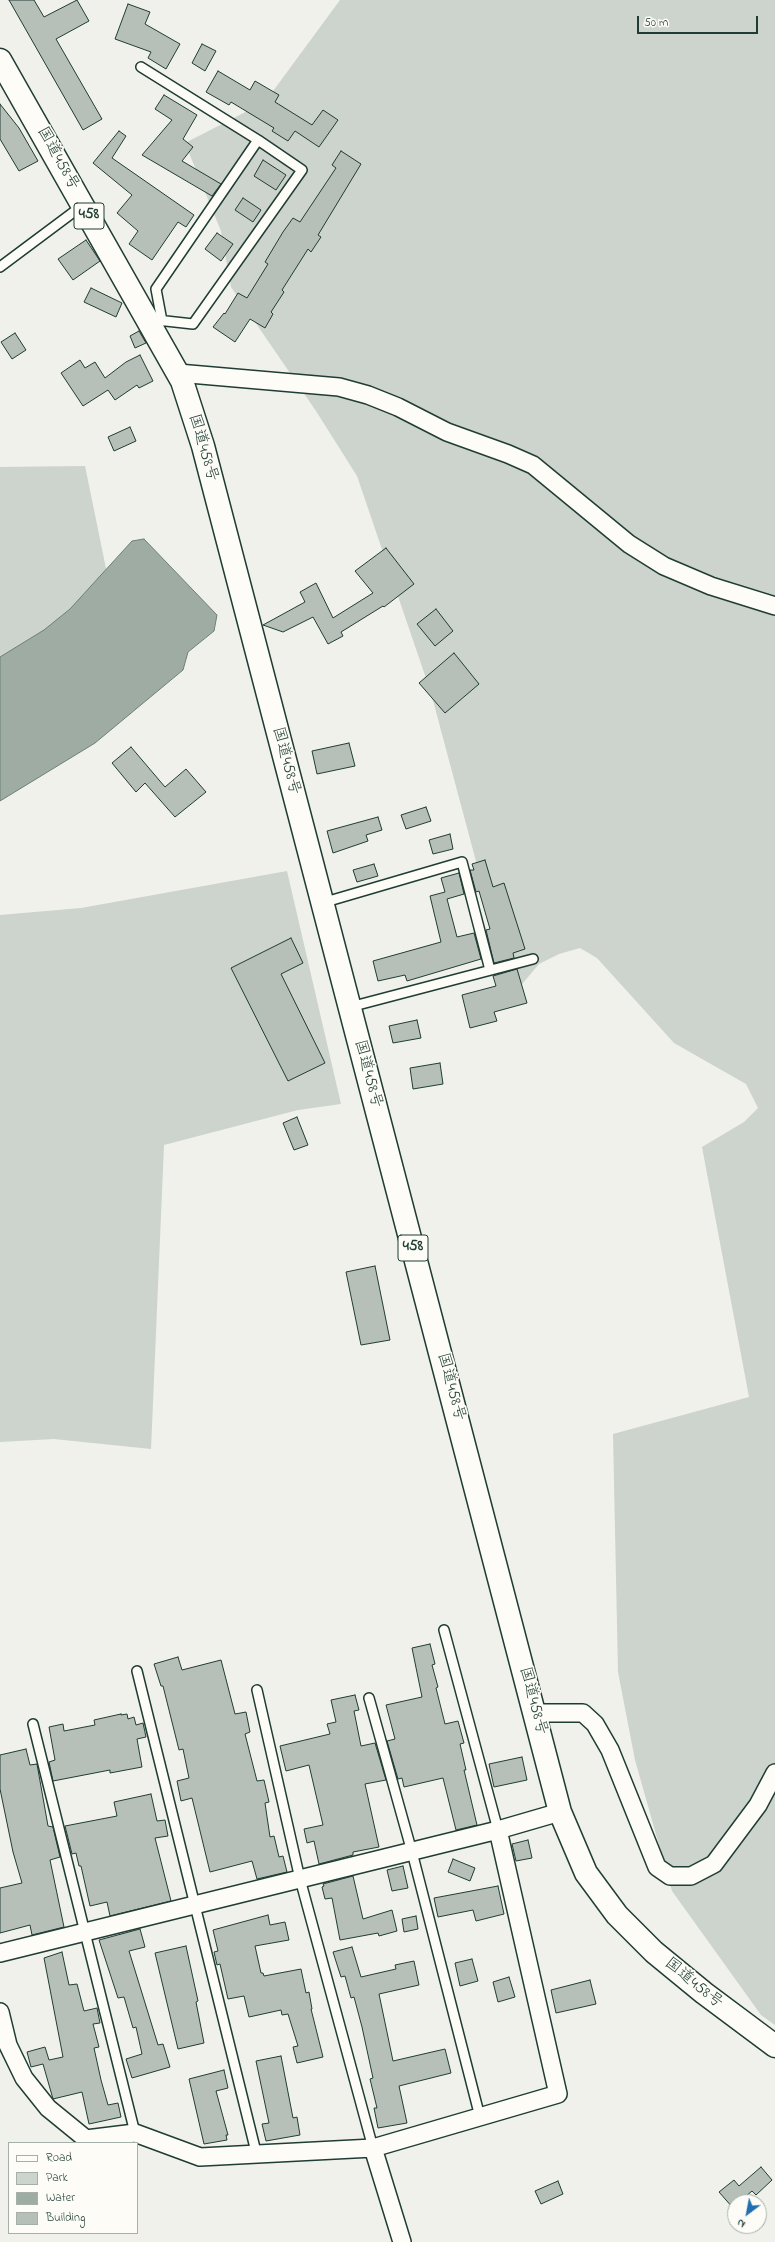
<!DOCTYPE html>
<meta charset="utf-8">
<style>
body{margin:0}
#map{position:relative;width:775px;height:2242px;overflow:hidden;background:#f0f1eb;font-family:"Indie Flower",sans-serif}
canvas{display:block}
.legend{position:absolute;left:8px;top:2142px;width:130px;height:92px;box-sizing:border-box;background:#fdfcf7;border:1px solid #a4b0a9;margin:0;padding:5px 7px;list-style:none;font-size:12px;color:#1f3d34}
.legend li{display:flex;align-items:center;gap:8px;height:20px}
.legend b{width:20px;border:1px solid #a4b0a9}
.north{position:absolute;left:727px;top:2194px;width:40px;height:40px;box-sizing:border-box;background:#fdfcf7;border:1px solid #a4b0a9;border-radius:50%;rotate:212deg;font-size:11px;font-weight:700;line-height:16px;text-align:center;color:#1f3d34}
.north::after{content:'';display:block;margin:auto;width:14px;height:18px;background:#1f6fb2;clip-path:polygon(50% 0,100% 100%,50% 72%,0 100%)}
.scale{position:absolute;left:637px;top:16px;width:121px;height:18px;box-sizing:border-box;border:2px solid #1f3d34;border-top:0;padding-left:5px;font-size:12px;line-height:14px;white-space:nowrap;color:#1f3d34;-webkit-text-stroke:3px #fdfcf7;paint-order:stroke}
</style>
<div id="map">
<canvas width="775" height="2242"></canvas>
<ul class="legend">
<li><b style="height:5px;background:#fdfcf7"></b>Road</li>
<li><b style="height:11px;background:#cdd3cd"></b>Park</li>
<li><b style="height:11px;background:#9faca4"></b>Water</li>
<li><b style="height:11px;background:#b6bfb8"></b>Building</li>
</ul>
<div class="north">N</div>
<div class="scale">50 m</div>
</div>
<script>
const ctx = document.querySelector('canvas').getContext('2d');
ctx.lineJoin = 'round';
function fillPath(path, color) {
  ctx.fillStyle = color;
  ctx.fill(path, 'evenodd');
}
function poly(rows) {
  const path = new Path2D();
  for (const r of rows) {
    path.moveTo(r[0], r[1]);
    for (let i = 2; i < r.length; i += 2) path.lineTo(r[i], r[i + 1]);
  }
  return path;
}
function stroke(path, color, width, dash) {
  ctx.strokeStyle = color;
  ctx.lineWidth = width;
  ctx.lineCap = dash ? 'butt' : 'round';
  ctx.setLineDash(dash || []);
  ctx.stroke(path);
}
function drawText(font, color, halo, rows, align = 'center') {
  ctx.font = font + ' "Indie Flower","Klee One",sans-serif';
  ctx.lineWidth = 3.5;
  ctx.setLineDash([]);
  ctx.textBaseline = 'middle';
  ctx.strokeStyle = halo;
  ctx.fillStyle = color;
  for (const [text, x, y, turn = 0] of rows) {
    ctx.save();
    ctx.translate(x, y);
    ctx.rotate((+turn || 0) * Math.PI / 180);
    ctx.textAlign = isNaN(turn) ? turn : align;
    if (halo) ctx.strokeText(text, 0, 0);
    ctx.fillText(text, 0, 0);
    ctx.restore();
  }
}
const green = poly([
 [340,0,775,0,775,2025,761,2015,672,1891,635,1760,618,1672,613,1434,749,1397,702,1147,744,1122,758,1108,746,1084,674,1043,597,958,580,948,559,954,539,964,512,996,431,693,357,476,316,411,231,287,221,231,185,143,265,102],
 [85,466,127,671,0,749,0,467],
 [287,871,341,1104,298,1110,164,1145,151,1449,54,1439,0,1442,0,915,81,908]
]);
const water = poly([
 [144,539,217,615,214,631,188,652,183,670,95,743,0,801,0,657,44,630,70,609,132,541,144,539]
]);
const building = poly([
 [9,0,34,0,44,17,77,0,89,21,56,39,102,119,83,130,9,0],
 [128,4,150,12,145,24,180,44,166,69,148,58,151,52,115,39,128,4],
 [202,44,216,51,205,71,192,63,202,44],
 [218,71,250,90,255,81,279,95,275,102,312,125,323,110,338,120,319,147,295,131,288,141,272,131,274,128,231,102,229,105,206,92,218,71],
 [164,95,197,115,183,139,193,147,182,161,221,184,212,196,142,155,172,120,155,109,164,95],
 [0,104,19,128,38,161,19,171,0,139,0,104],
 [119,131,126,136,112,158,194,215,186,227,178,222,152,260,129,244,138,231,117,213,132,195,93,163,119,131],
 [341,151,361,164,318,235,321,237,311,252,308,249,282,290,284,292,271,312,273,314,265,328,250,319,235,342,213,327,224,313,225,314,238,293,247,298,268,264,265,262,283,232,293,218,300,222,336,168,332,165,341,151],
 [263,160,286,175,276,190,254,176,263,160],
 [243,198,261,210,253,222,235,210,243,198],
 [217,233,233,244,221,261,205,249,217,233],
 [86,240,100,261,73,280,58,259,86,240],
 [91,288,122,303,116,317,84,302,91,288],
 [139,331,146,343,135,348,130,336,139,331],
 [15,333,26,350,12,359,1,342,15,333],
 [140,355,153,381,139,388,137,385,115,400,108,390,83,406,61,373,80,360,85,368,95,362,105,378,126,362,140,355],
 [130,427,136,441,114,451,108,437,130,427],
 [386,548,414,584,384,607,383,606,341,632,343,636,328,644,313,617,283,632,263,625,305,602,300,592,316,583,333,618,373,593,355,571,386,548],
 [436,609,453,631,435,646,417,624,436,609],
 [454,653,479,684,445,713,419,683,454,653],
 [349,743,355,766,317,774,312,751,349,743],
 [131,747,165,787,186,769,206,792,175,817,145,783,136,792,112,763,131,747],
 [426,807,431,821,406,829,401,815,426,807],
 [378,817,382,830,366,835,368,841,333,853,327,831,378,817],
 [450,834,453,849,433,854,429,840,450,834],
 [485,860,493,887,504,883,525,949,513,953,514,958,494,963,486,930,490,929,479,891,476,892,470,870,474,870,472,864,485,860],
 [374,864,378,876,357,882,353,870,374,864],
 [459,873,464,894,447,899,457,937,474,933,481,959,407,981,405,975,378,981,373,961,441,942,430,896,445,892,441,878,459,873],
 [291,938,303,963,281,974,325,1063,288,1081,231,968,291,938],
 [517,969,527,1003,494,1012,497,1021,470,1028,462,995,496,986,493,976,517,969],
 [417,1020,421,1038,393,1043,389,1026,417,1020],
 [440,1063,443,1084,413,1089,410,1068,440,1063],
 [297,1117,308,1145,294,1150,283,1123,297,1117],
 [375,1266,390,1340,361,1345,346,1272,375,1266],
 [430,1644,435,1664,432,1665,438,1687,436,1688,445,1724,458,1721,464,1743,460,1744,466,1770,464,1770,477,1825,456,1830,443,1778,404,1787,402,1778,398,1779,387,1741,395,1739,386,1705,422,1697,412,1648,430,1644],
 [178,1657,182,1670,221,1660,235,1714,246,1712,250,1732,245,1734,257,1781,264,1780,269,1802,265,1803,270,1837,274,1836,279,1857,283,1856,287,1872,257,1879,252,1861,210,1872,192,1798,181,1801,177,1781,189,1778,183,1749,179,1750,163,1686,161,1686,154,1664,178,1657],
 [355,1695,359,1710,354,1711,361,1746,375,1743,386,1780,365,1784,379,1847,353,1852,353,1855,319,1864,314,1841,307,1843,304,1829,323,1825,309,1765,286,1771,280,1746,330,1734,327,1724,336,1722,331,1700,355,1695],
 [121,1714,121,1715,127,1714,128,1719,134,1717,136,1725,143,1723,146,1737,137,1739,142,1767,110,1773,110,1770,53,1781,49,1762,55,1760,49,1727,63,1724,64,1731,95,1725,94,1720,121,1714],
 [26,1749,30,1765,37,1764,48,1826,53,1827,60,1857,50,1860,64,1927,32,1935,30,1925,0,1933,0,1888,22,1883,13,1852,0,1789,0,1755,26,1749],
 [522,1757,527,1780,494,1787,489,1764,522,1757],
 [151,1794,157,1821,165,1820,168,1836,155,1838,171,1901,110,1916,107,1902,90,1906,81,1866,79,1866,76,1853,72,1854,65,1826,117,1816,114,1802,151,1794],
 [528,1840,532,1858,516,1861,512,1844,528,1840],
 [453,1859,475,1868,470,1881,448,1872,453,1859],
 [403,1866,408,1888,392,1891,387,1870,403,1866],
 [353,1876,363,1919,392,1910,397,1931,379,1936,378,1933,340,1940,332,1898,325,1899,322,1887,324,1886,323,1884,353,1876],
 [498,1886,504,1914,476,1921,473,1910,438,1917,434,1898,498,1886],
 [268,1915,270,1925,285,1922,289,1940,255,1946,261,1973,263,1973,264,1976,301,1969,306,1993,309,1992,312,2009,311,2009,323,2057,297,2063,293,2047,298,2046,288,2014,282,2015,281,2010,249,2017,244,1996,228,1999,220,1964,217,1965,214,1952,218,1951,213,1930,268,1915],
 [416,1916,418,1929,404,1932,402,1919,416,1916],
 [140,1929,145,1947,129,1951,158,2045,163,2044,170,2067,132,2078,126,2059,142,2054,136,2027,133,2028,124,1997,118,1998,99,1940,140,1929],
 [186,1946,198,2001,196,2002,204,2043,178,2049,155,1953,186,1946],
 [352,1947,361,1977,396,1969,395,1965,414,1961,419,1985,379,1994,393,2061,445,2049,451,2073,399,2086,407,2123,378,2128,374,2108,377,2108,370,2079,373,2078,362,2027,354,1997,351,1998,345,1976,341,1977,333,1952,352,1947],
 [62,1952,69,1985,77,1984,84,2011,97,2008,100,2023,93,2024,99,2047,94,2048,101,2080,108,2105,118,2103,121,2117,89,2124,82,2092,53,2099,43,2064,31,2067,27,2052,45,2047,49,2060,63,2057,44,1958,62,1952],
 [472,1959,478,1981,460,1986,455,1963,472,1959],
 [509,1977,515,1997,498,2002,493,1982,509,1977],
 [590,1980,596,2004,556,2013,551,1990,590,1980],
 [281,2056,293,2118,297,2117,300,2135,266,2141,262,2124,269,2123,256,2061,281,2056],
 [224,2070,228,2088,216,2091,228,2135,226,2135,227,2140,204,2144,189,2079,224,2070],
 [761,2167,772,2180,756,2195,752,2191,739,2202,735,2202,733,2208,719,2192,734,2180,739,2186,761,2167],
 [558,2181,563,2194,541,2204,535,2191,558,2181]
]);
const service = poly([
 [141,67,258,140,302,170,193,324,148,319],
 [0,267,83,205],
 [162,321,156,289,258,140],
 [322,903,462,862,490,970],
 [350,1007,533,959],
 [444,1630,498,1830],
 [137,1671,257,2156],
 [257,1690,300,1879,373,2148],
 [369,1698,412,1852,480,2117],
 [33,1724,135,2133]
]);
const minor = poly([
 [178,373,339,387,368,395,398,407,447,432,508,454,533,465,629,544,664,566,711,586,775,606],
 [535,1713,583,1713,595,1724,610,1750,657,1867,670,1876,691,1876,714,1864,758,1805,775,1773],
 [0,1953,498,1830,560,1812],
 [0,2012,8,2045,24,2078,48,2108,86,2139,135,2133,200,2157,373,2148,558,2094,498,1830],
 [373,2148,402,2242]
]);
const trunk = poly([
 [0,60,182,381,203,446,560,1812,586,1873,617,1915,654,1952,704,1993,775,2046]
]);
const shields = [
 [89,216,30],
 [413,1248,30]
];
const shieldNames = [
 ["458",89,216],
 ["458",413,1248]
];
const streetNames = [
 ["国道458号",57,159,61],
 ["国道458号",202,448,74],
 ["国道458号",285,761,75],
 ["国道458号",367,1074,75],
 ["国道458号",450,1387,75],
 ["国道458号",532,1701,75],
 ["国道458号",693,1984,39]
];
fillPath(green, '#cdd3cd');
fillPath(water, '#9faca4');
stroke(water, '#6c8077', 1);
fillPath(building, '#b6bfb8');
stroke(building, '#1f3d34', 1);
stroke(service, '#1f3d34', 12);
stroke(minor, '#1f3d34', 20);
stroke(trunk, '#1f3d34', 25);
stroke(service, '#fdfcf7', 9);
stroke(minor, '#fdfcf7', 17);
stroke(trunk, '#fdfcf7', 22);
for (const [x, y, w] of shields) {
  const box = new Path2D();
  box.roundRect(x - w / 2, y - 13, w, 26, 3);
  ctx.fillStyle = '#fdfcf7';
  ctx.fill(box);
  stroke(box, '#1f3d34', 1);
}
drawText('bold 15px', '#1f3d34', null, shieldNames);
drawText('16px', '#1f3d34', '#fdfcf7', streetNames);
</script>
